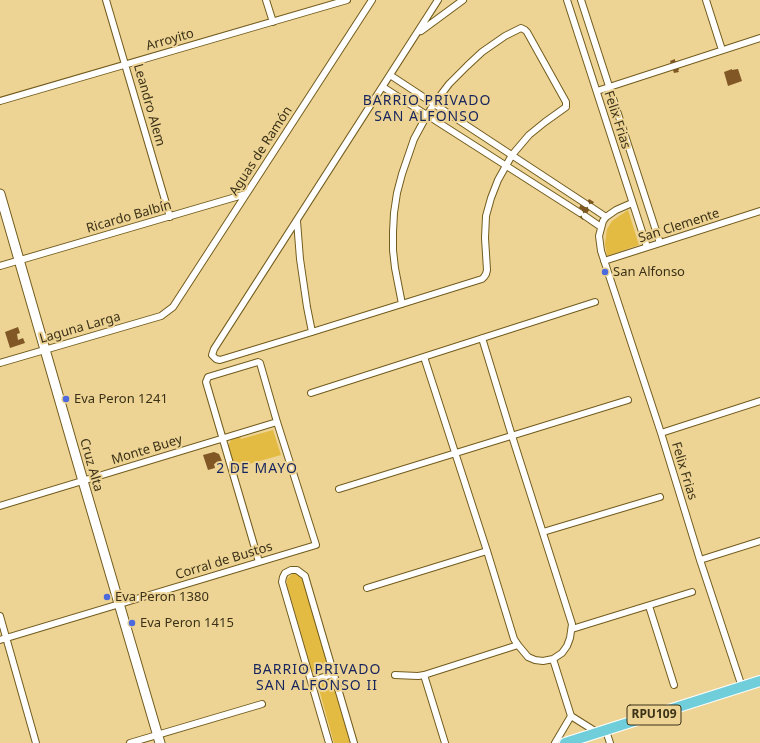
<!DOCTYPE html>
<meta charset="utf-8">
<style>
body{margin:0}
canvas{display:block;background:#edd495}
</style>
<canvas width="760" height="743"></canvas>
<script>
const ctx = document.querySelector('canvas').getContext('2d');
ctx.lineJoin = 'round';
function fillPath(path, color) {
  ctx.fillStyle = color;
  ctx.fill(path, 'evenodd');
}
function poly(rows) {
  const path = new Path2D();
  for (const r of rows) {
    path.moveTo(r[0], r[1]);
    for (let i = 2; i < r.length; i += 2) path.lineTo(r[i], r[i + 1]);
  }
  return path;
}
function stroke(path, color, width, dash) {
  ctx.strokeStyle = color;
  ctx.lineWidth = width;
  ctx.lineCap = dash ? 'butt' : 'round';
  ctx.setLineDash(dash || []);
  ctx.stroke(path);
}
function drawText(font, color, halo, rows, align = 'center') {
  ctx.font = font + ' "Noto Sans",sans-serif';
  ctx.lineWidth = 4;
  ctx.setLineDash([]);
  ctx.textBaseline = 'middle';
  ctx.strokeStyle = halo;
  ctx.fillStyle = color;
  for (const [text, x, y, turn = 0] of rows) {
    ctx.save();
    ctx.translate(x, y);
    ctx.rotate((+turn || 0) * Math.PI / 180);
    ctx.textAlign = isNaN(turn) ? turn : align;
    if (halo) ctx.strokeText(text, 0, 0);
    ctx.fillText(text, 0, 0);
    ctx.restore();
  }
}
const green = poly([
 [628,210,639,245,607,256,605,244,607,229,612,221],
 [273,430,281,455,249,464,249,466,236,471,229,448,229,444,231,440,240,436,241,439],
 [294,573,297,573,303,577,329,667,312,672,287,585,287,579,291,575],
 [332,678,350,743,334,743,317,682]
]);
const building = poly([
 [675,59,675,61,676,61,679,70,678,70,679,72,674,73,670,61],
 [732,69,732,70,738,69,742,81,728,86,724,72],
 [589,199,594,202,583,220,578,216,582,210,579,208,581,204,584,206],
 [18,327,20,333,17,334,18,340,23,338,25,343,10,348,5,332],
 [214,452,219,454,222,461,214,464,215,468,208,470,203,455]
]);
const minor = poly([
 [106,0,170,217],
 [266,0,273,22],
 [567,0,647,247],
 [581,0,660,243],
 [706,0,722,50],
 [421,31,463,0],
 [390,75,586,204],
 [383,87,580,213],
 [597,91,674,66,760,38],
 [0,101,347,0],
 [632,203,616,210,606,217,603,221,599,236,601,251,661,433,700,560,742,687],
 [591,207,606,217],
 [585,216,601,227],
 [297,221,300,259,307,307,312,332],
 [604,261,760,211],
 [0,266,246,194],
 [402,304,395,268,393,250,393,232,394,213,397,193,402,174,414,139,427,115,434,104,449,84,467,66,482,52,505,36,521,28,525,30,527,32,566,102,566,107,545,122,529,135,512,155,498,180,491,198,486,216,485,238,487,270,486,274,484,277,482,279,312,332,220,360,216,359,212,355,214,349,438,0],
 [482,338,512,436,572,624,570,638,567,646,562,653,553,659],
 [424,357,487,551,514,639,518,645],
 [0,363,161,316,173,307,372,0],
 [311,393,595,302],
 [661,433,760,401],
 [339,489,628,400],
 [0,506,277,422],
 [543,532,660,497],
 [700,560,760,541],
 [367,588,487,551],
 [649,606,674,685],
 [0,616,36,743],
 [572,629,692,592],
 [0,640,316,545,277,422,260,363,258,362,208,377,206,382,259,562],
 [395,675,418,676,424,675,518,645,528,657,535,660,543,661,553,659,571,716,598,733],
 [424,675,445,743],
 [311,681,333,674],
 [606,731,610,743],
 [130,743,262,704],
 [329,743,282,582,283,577,285,573,291,570,297,570,305,576,354,743],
 [555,743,571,716]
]);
const secondary = poly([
 [0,194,83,481,160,743]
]);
const primary = poly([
 [565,743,760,681]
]);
const markers = [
 [605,272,4,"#4c69de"],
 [66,399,4,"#4c69de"],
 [107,597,4,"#4c69de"],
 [132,623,4,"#4c69de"]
];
const shields = [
 [654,715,54]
];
const shieldNames = [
 ["RPU109",654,715]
];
const streetNames = [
 ["Arroyito",170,40,-16],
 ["Leandro Alem",149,105,74],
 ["Felix Frias",617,120,72],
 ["Aguas de Ramón",261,151,-57],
 ["Ricardo Balbín",129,217,-16],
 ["San Clemente",679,226,-18],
 ["Laguna Larga",80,328,-16],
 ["Monte Buey",147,450,-17],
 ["Cruz Alta",91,465,74],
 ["Felix Frias",684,471,73],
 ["Corral de Bustos",224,561,-17]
];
const poiNames = [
 ["San Alfonso",613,272],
 ["Eva Peron 1241",74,399],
 ["Eva Peron 1380",115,597],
 ["Eva Peron 1415",140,623]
];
const neighbourhoodNames = [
 ["BARRIO PRIVADO",427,101],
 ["SAN ALFONSO",427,117],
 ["2 DE MAYO",257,469],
 ["BARRIO PRIVADO",317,670],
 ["SAN ALFONSO II",317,686]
];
fillPath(green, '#e4bb42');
fillPath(building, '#805725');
stroke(minor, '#725c1d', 8);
stroke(secondary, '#725c1d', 11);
stroke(primary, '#fff', 12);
stroke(minor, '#fff', 6);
stroke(secondary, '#fff', 9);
stroke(primary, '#6fceda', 10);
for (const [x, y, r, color] of markers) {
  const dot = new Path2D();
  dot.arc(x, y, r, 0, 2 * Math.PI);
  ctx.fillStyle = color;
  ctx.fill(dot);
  stroke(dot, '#edd495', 1.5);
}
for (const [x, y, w] of shields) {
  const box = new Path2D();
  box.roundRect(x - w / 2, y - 10, w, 20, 3);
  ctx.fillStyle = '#edd495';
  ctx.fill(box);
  stroke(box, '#3b3117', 1);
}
drawText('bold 12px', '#3b3117', null, shieldNames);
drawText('13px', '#3b3117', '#edd495', streetNames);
drawText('13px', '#3b3117', '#edd495', poiNames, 'left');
ctx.letterSpacing = '1px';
drawText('14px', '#18255d', '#edd495', neighbourhoodNames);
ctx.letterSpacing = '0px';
</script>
